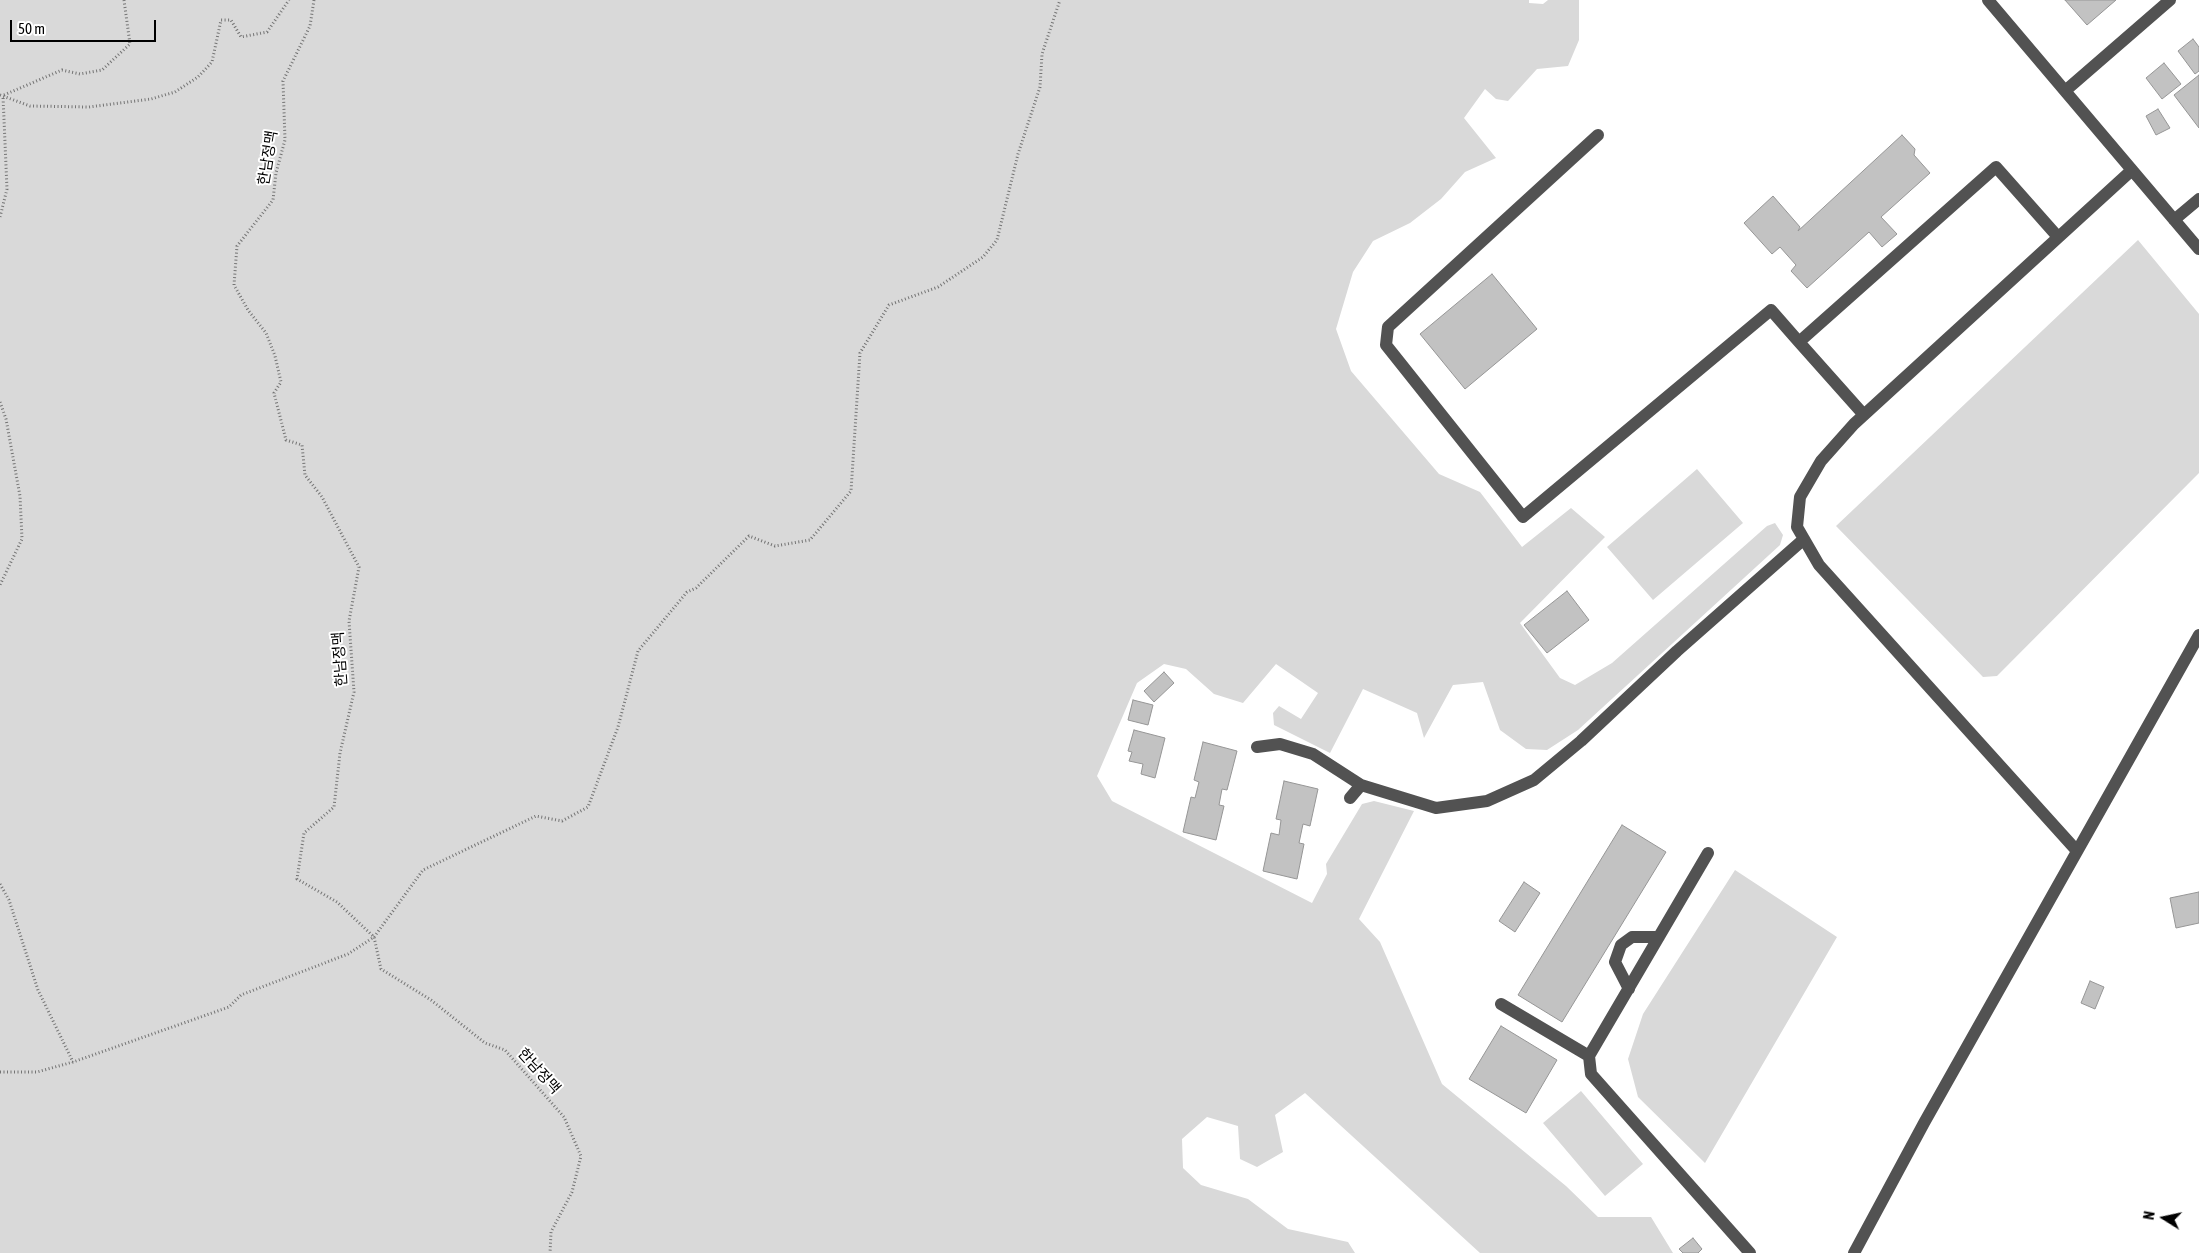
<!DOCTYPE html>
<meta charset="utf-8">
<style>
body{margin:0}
#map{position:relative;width:2199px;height:1253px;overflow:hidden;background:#fff;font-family:"Asap Condensed",sans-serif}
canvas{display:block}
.north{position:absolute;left:2139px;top:1193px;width:50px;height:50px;-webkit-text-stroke:4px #fff;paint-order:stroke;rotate:280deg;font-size:14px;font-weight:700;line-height:20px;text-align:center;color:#000}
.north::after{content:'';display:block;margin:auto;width:18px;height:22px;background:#000;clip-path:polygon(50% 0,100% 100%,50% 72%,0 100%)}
.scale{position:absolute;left:10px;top:20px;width:146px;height:22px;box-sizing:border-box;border:2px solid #000;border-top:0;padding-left:6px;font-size:15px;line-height:18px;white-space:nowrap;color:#000;-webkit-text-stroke:4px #fff;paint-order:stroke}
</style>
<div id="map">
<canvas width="2199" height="1253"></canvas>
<div class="north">N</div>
<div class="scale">50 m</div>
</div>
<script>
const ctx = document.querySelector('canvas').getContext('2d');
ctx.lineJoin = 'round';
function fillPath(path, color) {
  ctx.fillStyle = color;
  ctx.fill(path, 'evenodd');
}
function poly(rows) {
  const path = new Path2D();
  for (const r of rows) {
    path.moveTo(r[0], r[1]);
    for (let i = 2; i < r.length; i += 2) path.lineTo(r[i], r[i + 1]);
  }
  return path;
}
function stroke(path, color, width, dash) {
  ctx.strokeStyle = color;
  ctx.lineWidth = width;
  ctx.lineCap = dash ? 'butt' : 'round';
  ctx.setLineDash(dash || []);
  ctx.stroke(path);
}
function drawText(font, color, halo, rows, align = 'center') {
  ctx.font = font + ' "Asap Condensed","Noto Sans KR",sans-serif';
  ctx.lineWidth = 4;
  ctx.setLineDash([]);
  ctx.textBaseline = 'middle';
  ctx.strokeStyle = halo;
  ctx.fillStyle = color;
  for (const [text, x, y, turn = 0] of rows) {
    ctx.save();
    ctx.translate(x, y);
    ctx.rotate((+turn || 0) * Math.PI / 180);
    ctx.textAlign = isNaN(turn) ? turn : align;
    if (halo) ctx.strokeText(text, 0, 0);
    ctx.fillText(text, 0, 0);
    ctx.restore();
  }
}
const green = poly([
 [0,0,1529,0,1529,3,1543,4,1548,0,1579,0,1579,40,1568,66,1537,69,1508,101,1496,99,1485,89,1464,118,1496,158,1465,172,1441,199,1410,223,1373,241,1353,272,1336,329,1351,371,1439,474,1480,492,1522,547,1571,508,1605,537,1520,623,1560,678,1575,685,1612,663,1767,526,1775,523,1783,535,1780,545,1578,730,1547,750,1526,749,1500,730,1483,682,1453,685,1424,738,1417,713,1363,689,1330,753,1274,725,1273,713,1279,706,1301,719,1318,693,1276,664,1243,703,1214,694,1186,669,1164,664,1137,683,1097,776,1112,801,1312,903,1327,874,1326,864,1362,804,1374,801,1414,811,1359,919,1380,942,1442,1084,1566,1186,1598,1217,1651,1217,1673,1253,1480,1253,1305,1093,1275,1115,1283,1152,1257,1167,1240,1159,1238,1126,1207,1117,1182,1139,1183,1168,1201,1185,1248,1199,1288,1229,1348,1242,1355,1253,0,1253],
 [2138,240,2199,314,2199,473,1997,676,1983,677,1836,526],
 [1697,469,1743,523,1653,600,1607,547],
 [1735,870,1837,937,1705,1163,1638,1097,1628,1059,1643,1014],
 [1581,1091,1643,1164,1605,1196,1543,1123]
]);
const building = poly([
 [2065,0,2116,0,2087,25,2065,0],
 [2193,39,2199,47,2199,71,2195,74,2178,51,2193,39],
 [2164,63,2181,84,2162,99,2146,78,2164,63],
 [2199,75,2199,128,2174,95,2199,75],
 [2158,109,2170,128,2156,135,2146,116,2158,109],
 [1902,135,1915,149,1914,155,1930,173,1881,217,1897,234,1882,247,1869,232,1807,288,1791,271,1796,265,1780,247,1772,254,1744,223,1773,196,1800,227,1798,231,1902,135],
 [1492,274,1537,329,1465,389,1420,334,1492,274],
 [1567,591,1589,620,1547,653,1524,625,1567,591],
 [1164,672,1174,683,1154,702,1144,691,1164,672],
 [1133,700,1153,705,1148,725,1128,720,1133,700],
 [1134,730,1165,738,1155,778,1141,774,1143,764,1129,761,1132,752,1128,751,1134,730],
 [1203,742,1237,751,1227,790,1222,789,1219,805,1224,806,1216,840,1183,832,1191,797,1195,798,1199,782,1194,780,1203,742],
 [1284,781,1318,789,1310,826,1303,824,1299,843,1304,844,1297,879,1263,871,1271,833,1279,835,1281,820,1276,819,1284,781],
 [1622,825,1666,852,1562,1022,1518,995,1622,825],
 [1524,882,1540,893,1515,932,1499,921,1524,882],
 [2199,892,2199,923,2176,928,2170,898,2199,892],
 [2090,981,2104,987,2095,1009,2081,1003,2090,981],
 [1501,1026,1557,1060,1526,1113,1469,1079,1501,1026],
 [1693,1238,1702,1249,1698,1253,1683,1253,1679,1249,1693,1238]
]);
const path = poly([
 [314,0,310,26,283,81,285,140,276,173,273,200,237,246,234,285,248,310,266,333,275,356,281,382,274,393,286,440,302,445,305,475,322,497,359,567,349,621,354,692,340,753,334,807,304,833,297,879,337,902,374,937,381,969,431,1000,485,1043,505,1050,564,1117,581,1156,572,1192,551,1232,550,1253],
 [0,95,30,106,89,107,151,99,175,92,198,77,212,62,221,20,231,20,241,37,267,32,289,0],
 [4,95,62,70,80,74,102,70,130,44,124,0],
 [0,217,7,189,3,96],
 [0,402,6,419,20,496,22,539,0,585],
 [0,884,9,900,38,990,73,1062],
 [0,1072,37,1072,73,1062,229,1007,241,995,348,954,374,937,423,870,536,816,562,821,588,807,618,727,638,651,687,592,696,588,749,536,775,546,810,540,851,491,860,353,889,305,938,287,983,257,997,240,1018,154,1040,87,1042,54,1060,0]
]);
const minor = poly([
 [1988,0,2199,249],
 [2065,91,2170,0],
 [1598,135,1388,327,1386,345,1523,517,1771,310,1799,342],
 [2174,220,2199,199],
 [1864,415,1799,342,1996,167,2058,237],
 [1257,747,1280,744,1313,754,1361,785,1436,808,1487,801,1534,780,1581,741,1677,651,1804,539],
 [1350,798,1361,785],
 [2077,851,1819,565,1797,527,1800,497,1821,461,1854,424,2132,170],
 [1708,853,1589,1056,1591,1074,1750,1253],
 [1629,989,1615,962,1621,945,1632,937,1659,937],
 [1501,1004,1589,1056],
 [1854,1253,1924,1123,2199,635]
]);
const streetNames = [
 ["한남정맥",268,158,-81],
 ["한남정맥",340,659,-94],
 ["한남정맥",539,1071,48]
];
fillPath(green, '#d9d9d9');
fillPath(building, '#c2c2c2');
stroke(building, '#969696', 1);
stroke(path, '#747474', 3, [1, 2.5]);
stroke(minor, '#525252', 12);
drawText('15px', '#000', '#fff', streetNames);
</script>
